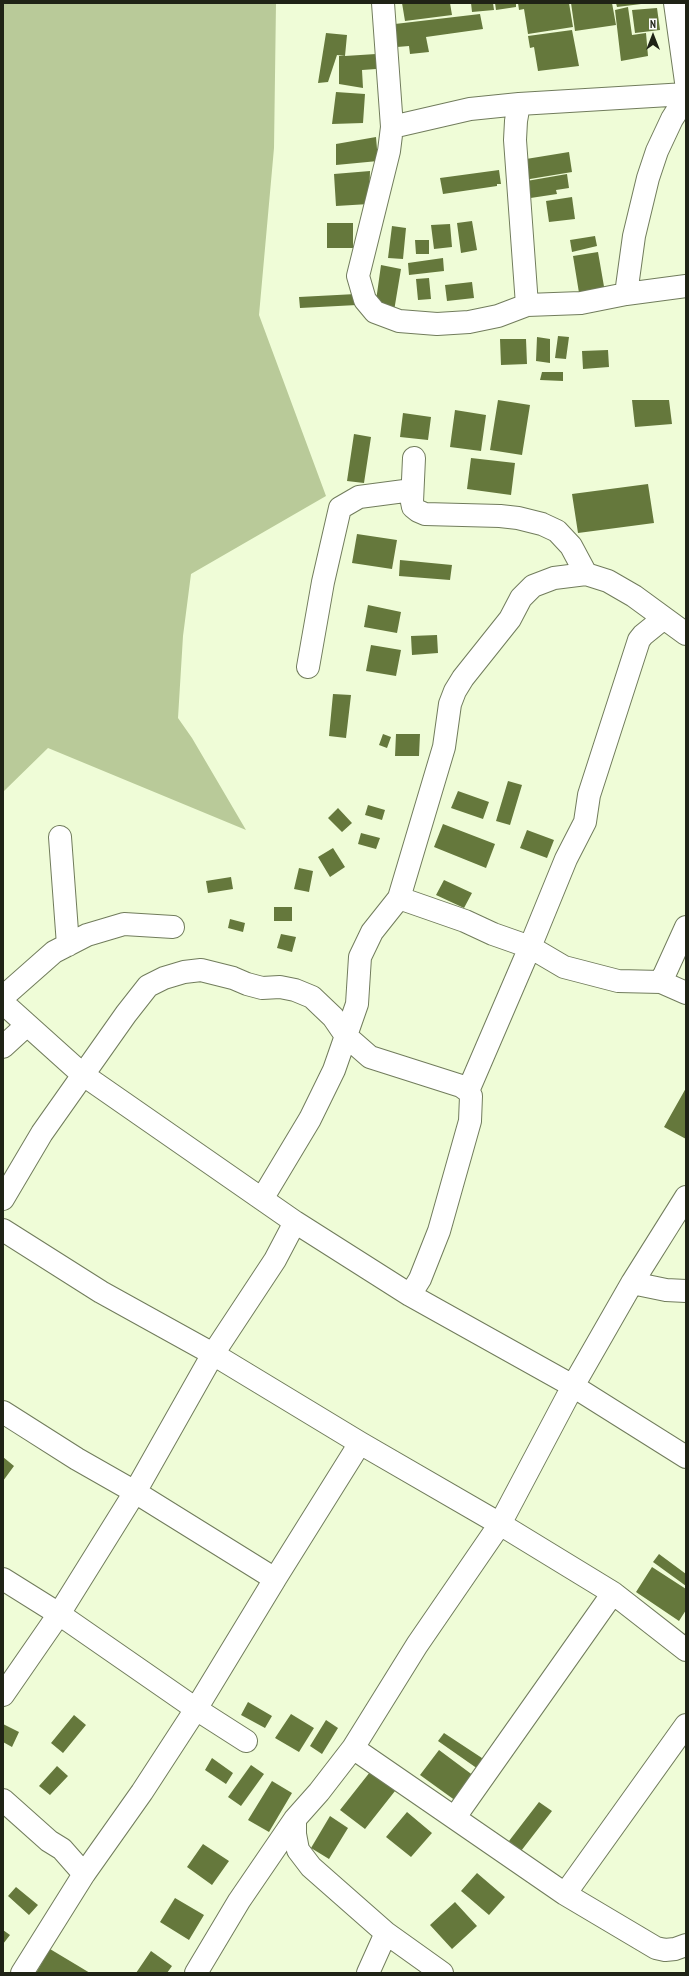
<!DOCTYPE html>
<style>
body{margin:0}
#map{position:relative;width:689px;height:1976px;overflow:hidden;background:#effcd7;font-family:"PT Sans Narrow",sans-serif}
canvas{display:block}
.frame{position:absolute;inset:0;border:4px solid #1f2316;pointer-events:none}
.north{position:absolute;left:633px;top:16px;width:40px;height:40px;-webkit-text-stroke:3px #fff;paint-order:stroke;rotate:0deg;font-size:11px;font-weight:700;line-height:16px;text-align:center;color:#1f2316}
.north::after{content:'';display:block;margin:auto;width:14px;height:18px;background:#1f2316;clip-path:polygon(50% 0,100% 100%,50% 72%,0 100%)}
</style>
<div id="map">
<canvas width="689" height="1976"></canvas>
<div class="frame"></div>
<div class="north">N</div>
</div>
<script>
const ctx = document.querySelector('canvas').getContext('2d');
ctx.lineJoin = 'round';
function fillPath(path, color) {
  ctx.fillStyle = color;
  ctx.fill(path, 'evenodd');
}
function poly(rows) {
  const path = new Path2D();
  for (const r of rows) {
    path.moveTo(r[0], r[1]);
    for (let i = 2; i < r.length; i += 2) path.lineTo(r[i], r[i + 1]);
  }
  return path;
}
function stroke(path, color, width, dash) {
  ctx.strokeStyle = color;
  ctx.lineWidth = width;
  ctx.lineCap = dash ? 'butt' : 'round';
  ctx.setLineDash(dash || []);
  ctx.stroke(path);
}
const green = poly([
 [3,3,276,3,274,148,259,315,326,496,191,574,183,636,178,718,192,738,246,830,48,748,3,792]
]);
const building = poly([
 [402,3,450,3,452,15,405,21],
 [471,3,493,3,494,10,472,12],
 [495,3,516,3,516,7,496,10],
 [518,3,569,3,573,27,528,34,524,9,519,10],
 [571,3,612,3,616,25,575,31],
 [616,3,641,3,641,4,617,7],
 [628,7,632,35,646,33,648,56,621,61,615,10],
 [657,8,660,30,635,33,632,10],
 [480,14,483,29,426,37,429,52,410,54,409,46,397,47,395,24],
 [572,30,579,66,538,71,534,47,530,48,528,36],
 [326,33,347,35,345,56,376,54,376,69,362,70,363,88,339,84,339,56,345,56,337,55,328,82,318,83],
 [336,92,365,94,363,123,332,124],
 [376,137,378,161,336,165,336,144],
 [569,152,572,172,524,180,520,160],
 [499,170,501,184,497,184,497,186,443,194,440,178],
 [370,171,369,204,336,206,334,174],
 [567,174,569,188,556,190,557,194,524,199,521,182],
 [572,197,575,219,549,222,546,201],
 [472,221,477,250,461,253,457,223],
 [327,223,353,223,353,248,327,248],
 [450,224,452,247,434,249,431,225],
 [392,226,406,228,403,259,388,258],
 [595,236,597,246,572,252,570,240],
 [415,240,429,240,429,254,416,254],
 [598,252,606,298,580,299,573,256],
 [443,258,444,271,409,275,408,263],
 [381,265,401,269,394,311,375,308],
 [429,278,431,299,418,300,416,279],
 [472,282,474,298,447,301,445,285],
 [356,294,357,305,300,308,299,297],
 [558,336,569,337,566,359,555,358],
 [537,337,550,339,550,363,536,361],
 [500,339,526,339,527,364,501,365],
 [608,350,609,367,583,369,582,351],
 [542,372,563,372,563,381,540,380],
 [498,400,530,405,522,455,490,450],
 [632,400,669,400,672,424,635,427],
 [455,410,486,415,481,451,450,447],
 [403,413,431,417,428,440,400,437],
 [354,434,371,437,364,483,347,481],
 [471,458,515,463,511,495,467,489],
 [648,484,654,523,578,533,572,494],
 [357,534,397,540,392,569,352,563],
 [400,560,452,565,450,580,399,576],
 [368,605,401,612,397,633,364,627],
 [437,635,438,653,412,655,411,636],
 [371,645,401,650,396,676,366,671],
 [333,694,351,695,346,738,329,736],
 [383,734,391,737,387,748,379,745],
 [396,734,420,734,419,756,395,756],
 [508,781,522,785,510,825,496,821],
 [458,791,489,802,483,819,451,808],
 [368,805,385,810,382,820,365,815],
 [338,808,352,823,342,832,328,818],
 [443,824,495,844,486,868,434,847],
 [527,830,554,840,547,858,520,848],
 [361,833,380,838,376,849,358,844],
 [333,848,345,867,330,877,318,857],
 [299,868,313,871,309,892,294,889],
 [231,877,233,889,208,893,206,881],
 [444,880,472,893,464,908,436,895],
 [274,907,292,907,292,921,274,921],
 [230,919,245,923,243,932,228,928],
 [281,934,296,937,292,952,277,948],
 [686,1088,686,1139,664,1127],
 [3,1457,14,1466,3,1481],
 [659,1554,686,1574,686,1586,653,1562],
 [652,1567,686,1589,686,1610,679,1621,636,1592],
 [248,1702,272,1716,265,1728,241,1715],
 [291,1714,314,1728,299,1752,275,1738],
 [74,1715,86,1725,63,1753,51,1743],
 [326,1720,338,1728,322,1754,310,1746],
 [3,1724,19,1732,12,1747,3,1742],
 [444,1733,485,1760,478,1769,438,1741],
 [439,1750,474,1776,456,1801,420,1775],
 [212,1758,233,1773,226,1784,205,1770],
 [251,1765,264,1774,241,1806,228,1797],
 [57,1766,68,1776,50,1795,39,1786],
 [370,1772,395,1791,365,1829,340,1810],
 [272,1781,292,1793,269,1832,248,1820],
 [539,1802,552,1811,521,1851,509,1841],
 [407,1812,432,1833,411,1857,386,1837],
 [330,1816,348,1828,329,1859,311,1848],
 [203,1844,229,1861,212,1885,187,1867],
 [477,1873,505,1897,489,1915,461,1891],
 [16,1887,38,1905,29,1915,8,1896],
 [175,1898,204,1915,189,1940,160,1922],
 [455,1902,477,1926,452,1949,430,1925],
 [3,1930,10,1935,3,1944],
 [50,1949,90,1973,36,1973],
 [151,1951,172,1966,167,1973,136,1973]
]);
const minor = poly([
 [383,3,392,127],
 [675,3,686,82],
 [686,94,519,104,470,109,392,127,389,151,358,276,365,300,375,312,399,321,437,324,469,322,498,316,527,305,581,303,626,294,686,286],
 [519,104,516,121,515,140,527,305],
 [626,294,634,236,648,178,657,151,672,119,686,97],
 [414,458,412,502,413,507,418,511,425,514,500,516,518,518,542,524,557,531,571,546,586,574],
 [308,667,323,582,340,508,359,497,412,490],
 [60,837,68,945],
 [399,898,465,921,493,934,530,947,468,1091],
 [686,927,661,982,686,993],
 [661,982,618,981,564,967,530,947,566,859,585,822,589,795,639,640,643,635,664,618],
 [3,997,54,952,87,935,124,924,173,927],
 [3,1003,82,1074,295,1222,410,1295,573,1386,686,1457],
 [3,1047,27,1025],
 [3,1199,42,1133,126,1014,148,986,164,978,184,972,201,970,233,978,247,984,262,988,280,987,295,990,312,997,333,1017,346,1036,370,1057,461,1086,468,1091,471,1096,470,1121,439,1231,420,1279,410,1295],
 [262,1199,310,1119,334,1070,357,1004,360,957,372,932,399,898,444,747,450,704,455,691,463,678,510,619,521,598,533,586,554,578,586,574,608,581,634,596,686,634],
 [3,1230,101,1292,213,1354,360,1443,500,1524,613,1593,686,1650],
 [632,1283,666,1290,686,1291],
 [3,1412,77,1459,135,1492,275,1579,196,1709,142,1792,84,1874,22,1973],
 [3,1579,59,1614,196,1709,246,1741],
 [275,1579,360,1443],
 [3,1695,59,1614,135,1492,213,1354,275,1260,295,1222],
 [353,1748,565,1894,656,1948,665,1950,675,1949,686,1945],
 [3,1800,49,1841,62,1849,84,1874],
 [455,1817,613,1593],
 [295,1819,295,1834,298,1850,311,1867,386,1933,442,1973],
 [565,1894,686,1725],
 [196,1973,239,1901,295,1819,319,1792,353,1748,417,1645,500,1524,573,1386,632,1283,686,1197],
 [368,1973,386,1933]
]);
fillPath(green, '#b9ca99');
fillPath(building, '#65783c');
stroke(minor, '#717c5c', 24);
stroke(minor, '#fff', 22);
</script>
